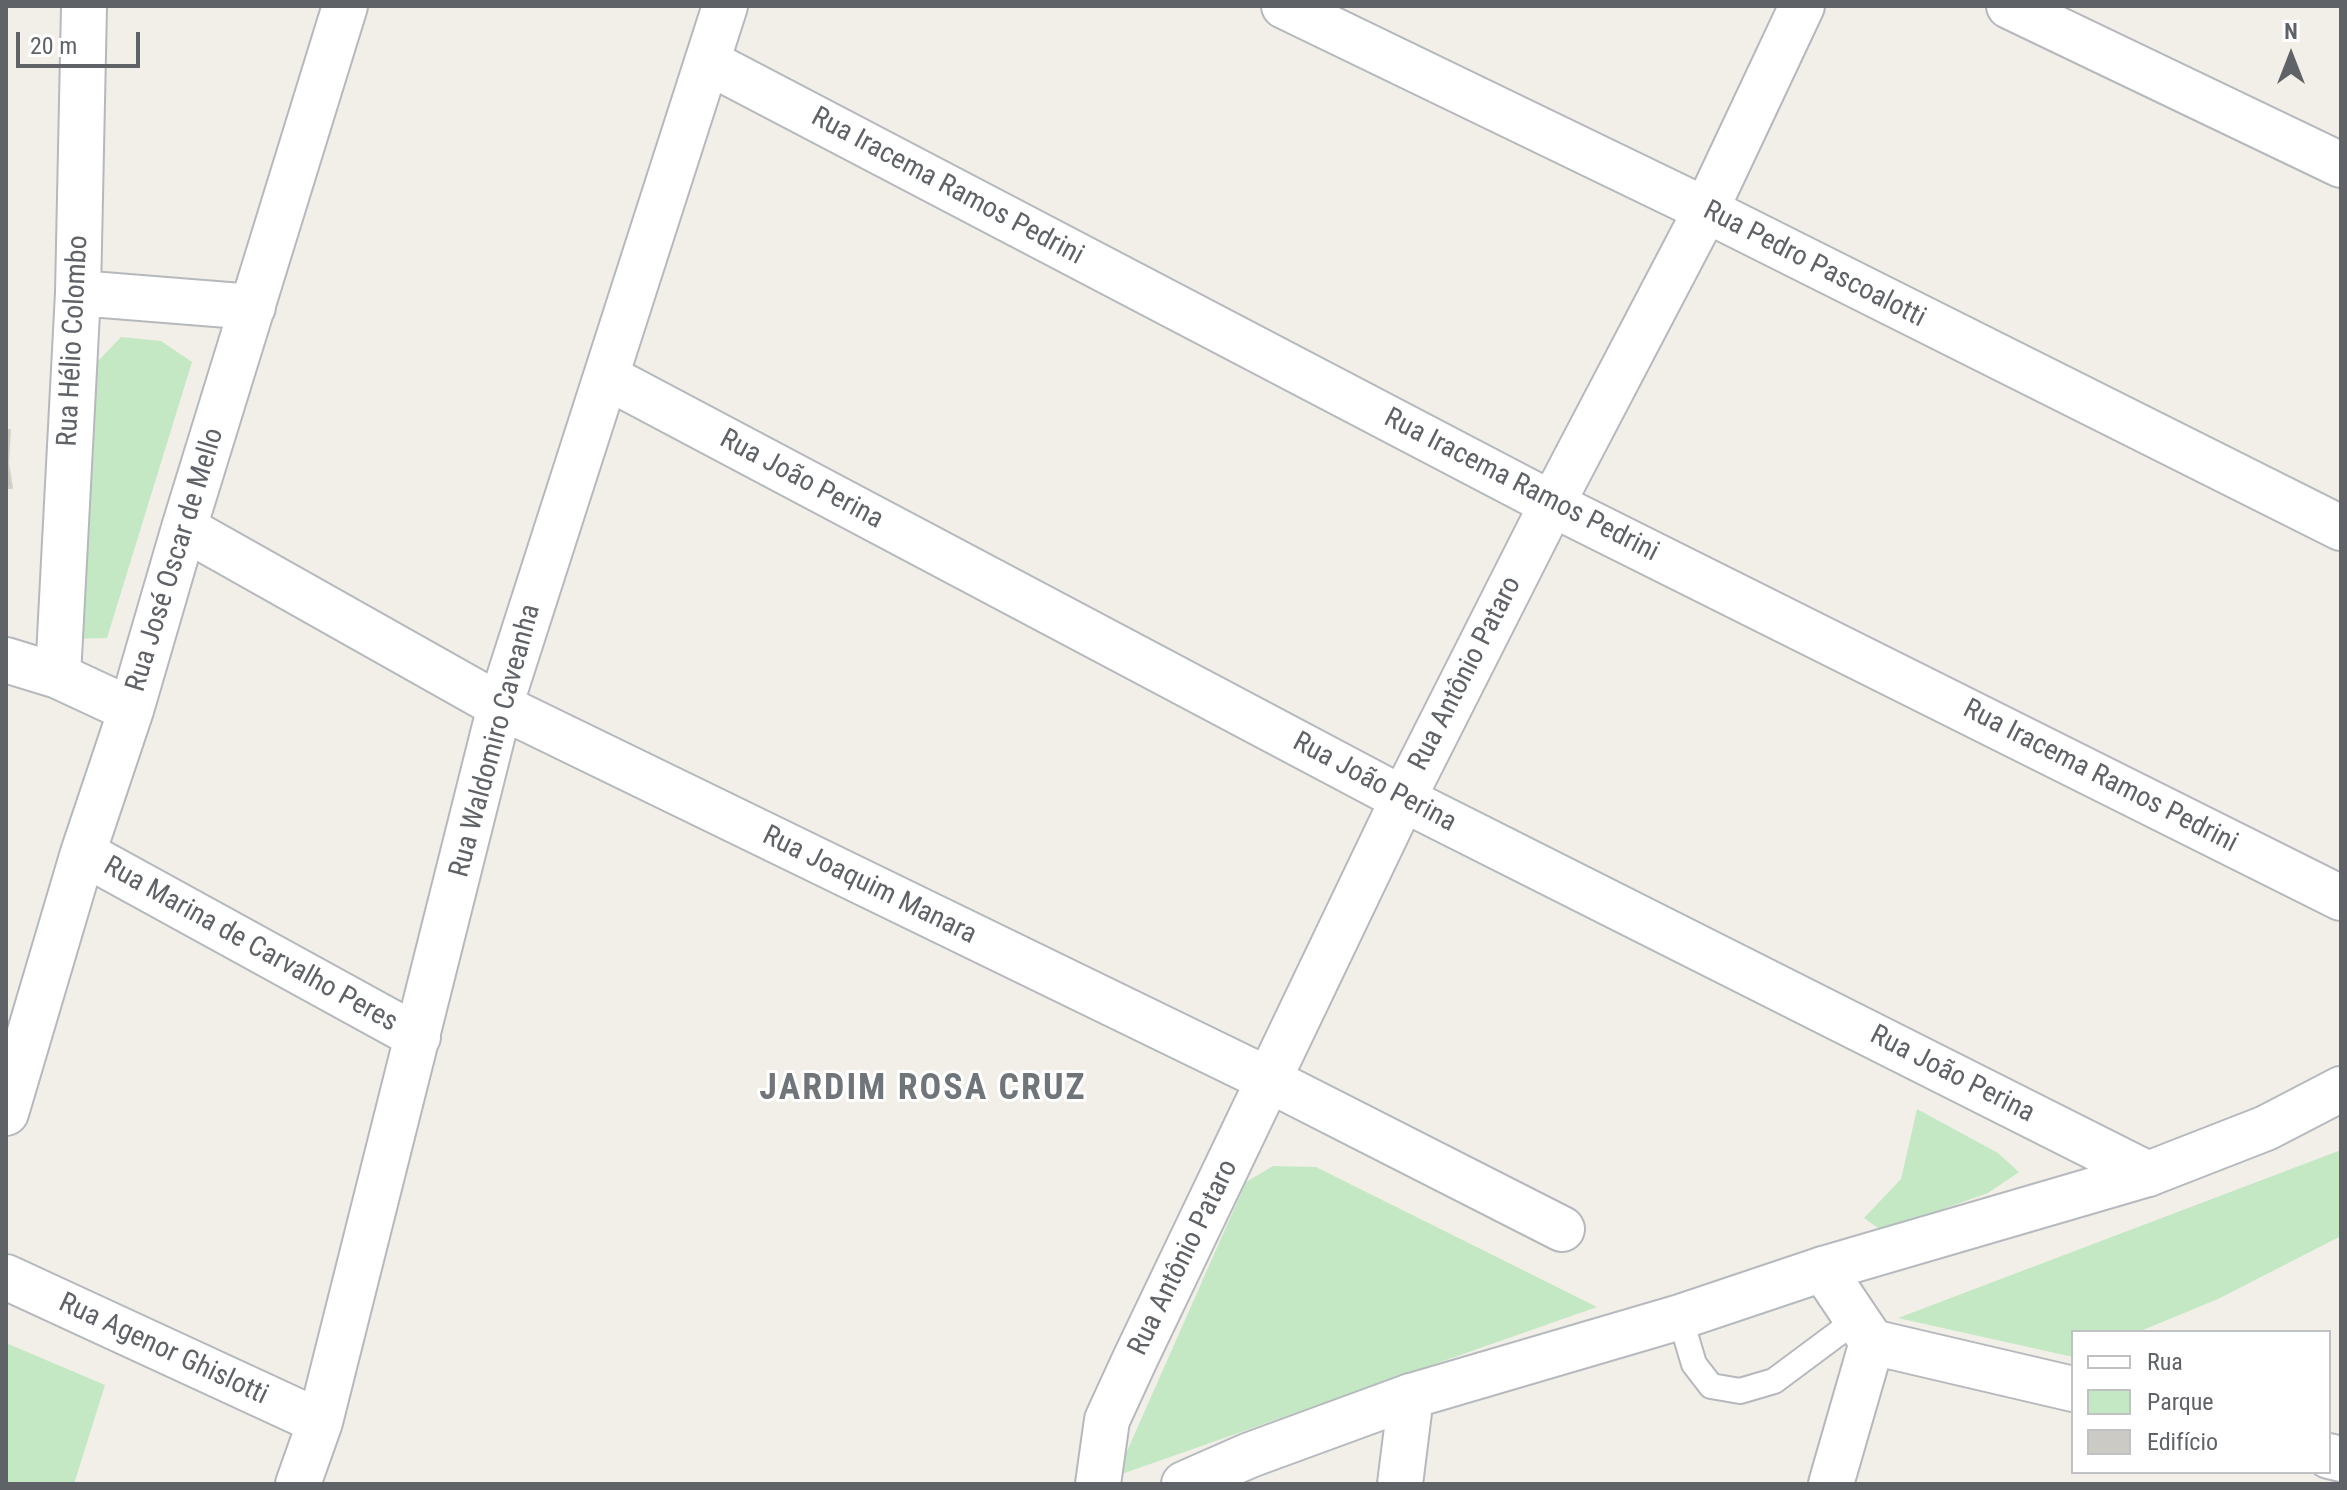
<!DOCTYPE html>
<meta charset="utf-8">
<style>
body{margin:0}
#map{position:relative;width:2347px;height:1490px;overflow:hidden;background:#f1efe8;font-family:"Roboto Condensed",sans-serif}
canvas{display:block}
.frame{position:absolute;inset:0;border:8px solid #5f6368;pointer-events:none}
.legend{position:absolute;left:2071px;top:1330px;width:260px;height:144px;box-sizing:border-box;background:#fff;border:2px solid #bfc1c3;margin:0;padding:10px 14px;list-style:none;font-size:24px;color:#5f6368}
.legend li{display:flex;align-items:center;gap:16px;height:40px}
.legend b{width:40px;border:2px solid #bfc1c3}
.north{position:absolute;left:2251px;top:16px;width:80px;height:80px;-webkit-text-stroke:6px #fff;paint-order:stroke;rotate:0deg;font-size:22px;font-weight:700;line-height:32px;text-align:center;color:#5f6368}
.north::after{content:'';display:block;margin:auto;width:28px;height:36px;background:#5f6368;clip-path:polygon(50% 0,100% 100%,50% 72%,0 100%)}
.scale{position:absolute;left:16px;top:32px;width:124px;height:36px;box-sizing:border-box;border:4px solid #5f6368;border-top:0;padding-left:10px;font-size:24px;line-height:28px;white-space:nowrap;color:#5f6368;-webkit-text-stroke:6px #fff;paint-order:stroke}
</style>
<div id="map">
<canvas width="2347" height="1490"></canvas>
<div class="frame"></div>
<ul class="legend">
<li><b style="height:10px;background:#fff"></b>Rua</li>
<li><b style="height:22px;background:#c5e8c4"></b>Parque</li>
<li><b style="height:22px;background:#cccac5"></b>Edifício</li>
</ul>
<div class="north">N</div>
<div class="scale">20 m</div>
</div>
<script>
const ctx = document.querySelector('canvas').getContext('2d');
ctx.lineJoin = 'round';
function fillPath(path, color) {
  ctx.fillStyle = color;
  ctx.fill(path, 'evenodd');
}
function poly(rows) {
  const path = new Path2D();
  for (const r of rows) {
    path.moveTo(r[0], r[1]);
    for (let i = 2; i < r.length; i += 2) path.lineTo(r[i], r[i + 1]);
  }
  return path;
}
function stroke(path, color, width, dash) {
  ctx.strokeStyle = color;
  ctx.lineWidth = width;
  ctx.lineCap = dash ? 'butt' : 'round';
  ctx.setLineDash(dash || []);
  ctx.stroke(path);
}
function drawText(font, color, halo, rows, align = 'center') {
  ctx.font = font + ' "Roboto Condensed",sans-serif';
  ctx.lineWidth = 6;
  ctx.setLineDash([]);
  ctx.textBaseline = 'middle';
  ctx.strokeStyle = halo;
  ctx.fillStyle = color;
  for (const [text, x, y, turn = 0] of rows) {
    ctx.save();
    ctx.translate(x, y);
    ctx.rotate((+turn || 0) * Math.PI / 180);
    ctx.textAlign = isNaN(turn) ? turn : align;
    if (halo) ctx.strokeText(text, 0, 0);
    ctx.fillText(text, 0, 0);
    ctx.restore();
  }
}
const green = poly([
 [121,337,161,341,192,362,107,638,72,639,97,362],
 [1917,1109,1998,1153,2019,1172,1988,1193,1882,1231,1864,1218,1901,1179],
 [2341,1150,2341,1236,2218,1299,2138,1332,2073,1332,2073,1357,1898,1318],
 [1273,1166,1316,1167,1597,1307,1116,1476,1246,1182],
 [6,1343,105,1385,74,1484,6,1484]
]);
const building = poly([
 [6,430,10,430,8,463,12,488,6,488,6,430]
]);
const lane = poly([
 [1680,1317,1694,1364,1711,1386,1740,1391,1774,1381,1856,1320]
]);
const street = poly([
 [1284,6,1706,210,2341,528],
 [2009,6,2341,165],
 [708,62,1552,504,2341,898],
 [78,293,253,307],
 [607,377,1403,799,2148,1174],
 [184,528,500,706,1269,1080,1562,1229],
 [6,660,58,676,131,710],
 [58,676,78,293,84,6],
 [83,853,418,1037],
 [6,1113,83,853,131,710,184,528,345,6],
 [1823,1269,1872,1342,1831,1484],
 [6,1277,320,1422],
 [1872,1342,2073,1389],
 [2329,1456,2341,1459],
 [298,1484,320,1422,500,706,725,6],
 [1098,1484,1107,1420,1135,1359,1403,799,1552,504,1706,210,1802,6],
 [1400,1484,1411,1396]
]);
const secondary = poly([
 [1184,1484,1250,1455,1411,1396,1680,1317,1823,1269,2148,1174,2266,1128,2341,1089]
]);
const streetNames = [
 ["Rua Iracema Ramos Pedrini",947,187,28],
 ["Rua Pedro Pascoalotti",1814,265,27],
 ["Rua Hélio Colombo",74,341,-87],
 ["Rua João Perina",801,480,28],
 ["Rua Iracema Ramos Pedrini",1521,486,27],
 ["Rua José Oscar de Mello",176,560,-73],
 ["Rua Antônio Pataro",1466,674,-63],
 ["Rua Waldomiro Caveanha",496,741,-75],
 ["Rua Iracema Ramos Pedrini",2100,777,27],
 ["Rua João Perina",1374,783,28],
 ["Rua Joaquim Manara",869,886,26],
 ["Rua Marina de Carvalho Peres",250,945,29],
 ["Rua João Perina",1952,1075,27],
 ["Rua Antônio Pataro",1184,1258,-64],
 ["Rua Agenor Ghislotti",163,1350,25]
];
const districtNames = [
 ["JARDIM ROSA CRUZ",923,1090]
];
fillPath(green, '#c5e8c4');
fillPath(building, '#cccac5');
stroke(building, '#d6d1c6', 2);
stroke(lane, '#b5b8bc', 28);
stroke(street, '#b5b8bc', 48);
stroke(secondary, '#b6babf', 48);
stroke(lane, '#fff', 24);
stroke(street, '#fff', 44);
stroke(secondary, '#fff', 44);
drawText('28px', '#5f6368', '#fff', streetNames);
ctx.letterSpacing = '2px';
drawText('bold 36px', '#70757a', '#fff', districtNames);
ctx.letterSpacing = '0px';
</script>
